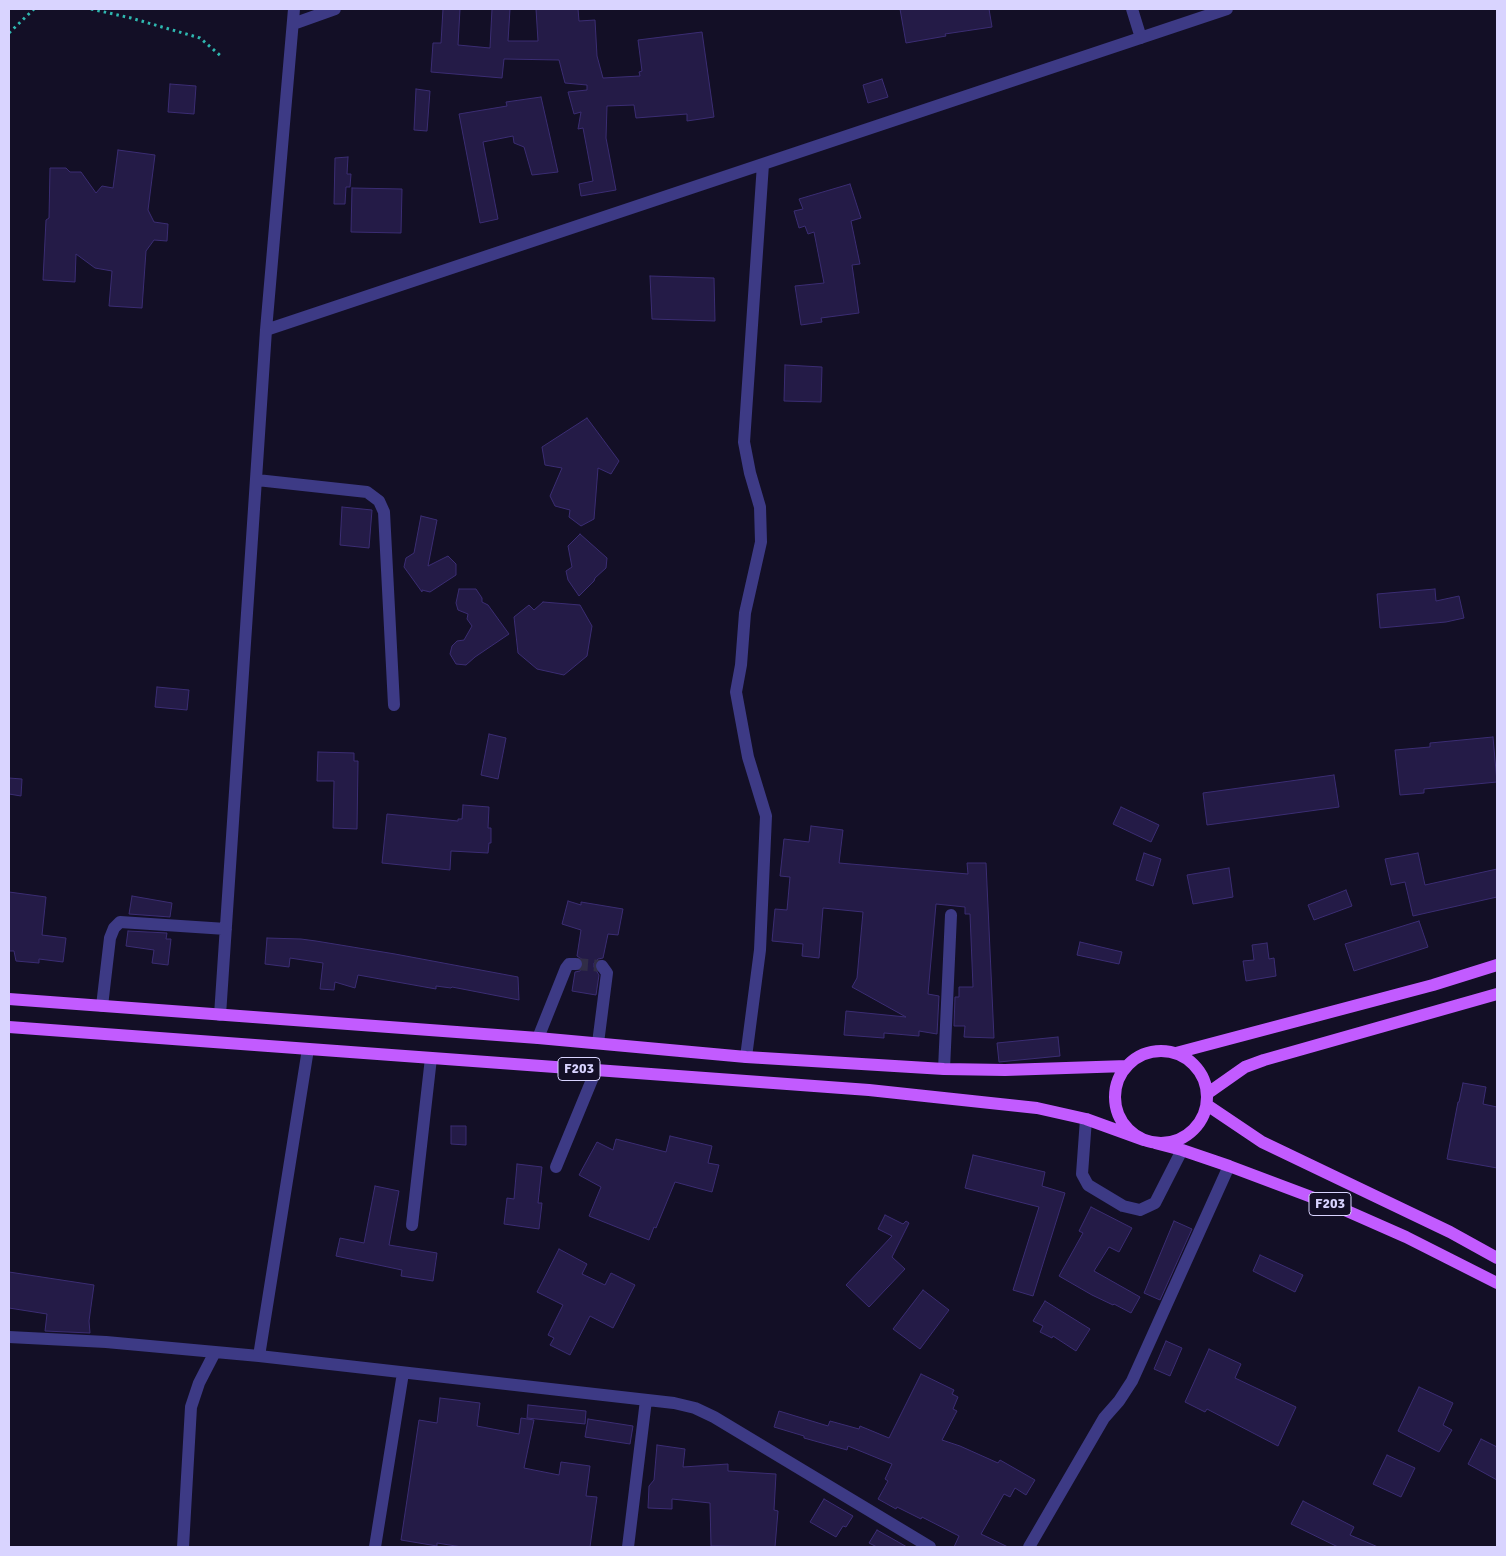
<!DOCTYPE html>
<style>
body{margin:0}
#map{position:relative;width:1506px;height:1556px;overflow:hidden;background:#130f26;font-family:Signika,sans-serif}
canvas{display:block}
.frame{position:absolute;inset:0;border:10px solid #d9d4ff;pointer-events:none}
</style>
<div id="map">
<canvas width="1506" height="1556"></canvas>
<div class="frame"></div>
</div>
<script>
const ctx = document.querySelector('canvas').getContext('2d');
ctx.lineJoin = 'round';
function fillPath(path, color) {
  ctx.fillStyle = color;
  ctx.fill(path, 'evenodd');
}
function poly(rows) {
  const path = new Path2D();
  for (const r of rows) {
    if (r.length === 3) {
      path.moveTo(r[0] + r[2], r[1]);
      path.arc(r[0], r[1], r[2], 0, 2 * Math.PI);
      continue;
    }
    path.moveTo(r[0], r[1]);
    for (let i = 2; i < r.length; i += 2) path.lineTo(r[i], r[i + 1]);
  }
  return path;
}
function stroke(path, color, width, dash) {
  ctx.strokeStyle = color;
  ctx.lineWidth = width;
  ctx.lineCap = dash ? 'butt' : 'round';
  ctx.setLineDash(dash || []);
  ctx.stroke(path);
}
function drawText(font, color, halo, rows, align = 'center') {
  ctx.font = font + ' Signika,sans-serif';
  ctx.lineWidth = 4;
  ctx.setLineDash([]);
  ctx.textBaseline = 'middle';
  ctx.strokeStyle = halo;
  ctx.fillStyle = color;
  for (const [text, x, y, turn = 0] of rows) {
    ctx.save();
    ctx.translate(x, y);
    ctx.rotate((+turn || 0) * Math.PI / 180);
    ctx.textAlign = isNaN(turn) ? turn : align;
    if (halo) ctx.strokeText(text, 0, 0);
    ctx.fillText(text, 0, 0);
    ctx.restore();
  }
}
const building = poly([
 [443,9,460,9,458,45,490,48,492,9,510,9,508,41,538,41,536,9,578,9,579,21,595,20,597,56,603,78,640,76,639,72,642,71,638,40,702,32,714,117,687,121,687,114,636,118,634,105,607,106,606,138,616,190,581,196,579,184,593,181,583,128,578,129,581,112,574,114,568,92,587,90,587,85,565,83,559,60,504,59,502,78,431,72,433,43,441,43,443,9],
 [900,9,989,9,992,27,945,34,946,36,906,43,900,9],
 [882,79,888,97,868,103,863,85,882,79],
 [170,84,196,86,194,114,168,112,170,84],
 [416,89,430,91,427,131,414,130,416,89],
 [541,97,558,172,532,175,524,147,514,143,513,136,483,142,498,219,480,223,459,114,507,106,506,102,541,97],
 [118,150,155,155,148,210,154,222,168,224,167,241,154,240,146,251,142,308,109,306,112,271,95,268,76,254,75,282,43,280,46,220,49,218,50,168,66,168,70,172,81,172,96,193,102,186,113,188,118,150],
 [348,157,347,174,351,174,350,187,346,187,345,204,334,204,335,158,348,157],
 [850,184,861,218,851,221,860,264,852,265,859,313,821,318,822,322,801,325,795,286,824,283,814,232,808,234,805,226,799,228,794,211,803,209,799,199,850,184],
 [352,188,402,189,401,233,351,232,352,188],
 [650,276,714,278,715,321,652,319,650,276],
 [785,365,822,367,821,402,784,401,785,365],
 [587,418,619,461,611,474,598,468,594,519,581,526,569,517,570,510,555,506,550,496,562,468,545,465,542,447,587,418],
 [342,507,372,510,369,548,340,545,342,507],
 [421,516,437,520,428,566,448,556,456,564,456,575,430,592,422,590,422,592,404,567,406,558,414,553,421,516],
 [580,534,607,558,606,568,595,578,594,581,579,596,568,580,566,571,572,567,568,546,580,534],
 [459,589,476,589,482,598,482,602,488,605,509,634,475,657,466,665,456,664,450,654,452,646,457,641,464,640,472,626,467,619,468,614,458,610,456,603,459,589],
 [1435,589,1436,601,1459,596,1464,618,1446,622,1380,628,1377,594,1435,589],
 [543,602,580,605,592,626,587,656,564,675,537,669,518,653,514,617,529,605,534,610,543,602],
 [157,687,189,690,187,710,155,707,157,687],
 [489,734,506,738,498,779,481,775,489,734],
 [1493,737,1497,782,1424,789,1424,793,1400,795,1395,750,1430,747,1430,743,1493,737],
 [318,752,354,753,354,761,358,761,357,829,333,828,334,781,317,781,318,752],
 [1334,775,1339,807,1207,825,1203,793,1334,775],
 [9,778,22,779,21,796,9,794,9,778],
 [463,805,489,807,488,828,491,828,491,843,489,843,488,853,451,851,450,870,382,863,387,814,458,821,458,819,462,819,463,805],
 [1121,807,1159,825,1151,842,1113,824,1121,807],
 [811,826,843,830,839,863,968,874,967,863,986,863,994,1038,964,1037,965,1026,954,1026,955,997,959,997,959,987,973,987,970,914,965,914,965,907,936,904,928,994,939,996,937,1034,919,1031,919,1036,884,1033,884,1038,844,1035,846,1011,906,1017,852,987,857,978,863,912,823,908,819,958,802,956,803,944,772,941,775,909,787,910,790,877,780,876,784,839,809,842,811,826],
 [1144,853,1161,859,1153,886,1136,880,1144,853],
 [1418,853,1425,885,1497,869,1497,897,1413,916,1405,882,1391,885,1385,859,1418,853],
 [1229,868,1233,897,1193,904,1187,875,1229,868],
 [1346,890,1352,906,1314,920,1308,905,1346,890],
 [9,892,46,897,42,935,66,938,63,962,39,959,39,963,16,961,14,951,9,951,9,892],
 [132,896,172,903,170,917,129,914,132,896],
 [568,901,581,905,581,902,623,909,618,935,608,934,603,958,598,959,594,963,594,967,599,975,596,995,572,991,575,972,580,971,584,964,583,960,577,956,581,930,562,924,568,901],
 [1419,921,1428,947,1354,971,1345,944,1419,921],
 [128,931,167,933,166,939,171,939,168,965,152,963,154,950,126,946,128,931],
 [267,938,301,939,316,941,395,954,518,977,519,1000,452,987,451,988,436,986,436,989,358,975,355,988,335,982,334,990,320,989,323,963,290,958,289,967,265,964,267,938],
 [1080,942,1122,952,1119,964,1077,955,1080,942],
 [1267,943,1269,959,1274,958,1276,976,1246,981,1243,961,1254,960,1252,945,1267,943],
 [1058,1037,1060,1056,999,1062,997,1043,1058,1037],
 [1463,1083,1486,1087,1483,1104,1497,1107,1497,1168,1447,1159,1458,1102,1459,1102,1463,1083],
 [451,1126,466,1126,466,1145,451,1144,451,1126],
 [670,1136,712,1146,708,1163,719,1165,712,1192,675,1182,656,1228,654,1227,649,1240,589,1216,601,1187,579,1175,597,1142,613,1150,616,1139,666,1152,670,1136],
 [973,1155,1045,1172,1042,1186,1065,1193,1033,1296,1013,1290,1039,1207,965,1188,973,1155],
 [517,1164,542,1167,538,1203,542,1203,539,1229,504,1224,507,1198,514,1199,517,1164],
 [375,1186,399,1191,389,1245,437,1253,433,1281,401,1276,402,1270,336,1256,340,1238,364,1243,375,1186],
 [1091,1207,1132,1228,1119,1252,1109,1247,1094,1271,1140,1297,1131,1313,1114,1304,1113,1305,1092,1295,1059,1276,1083,1233,1079,1231,1091,1207],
 [885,1215,903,1224,906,1221,909,1223,892,1257,905,1269,869,1307,846,1285,892,1236,878,1229,885,1215],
 [1174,1221,1192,1229,1160,1300,1144,1293,1174,1221],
 [559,1249,587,1264,582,1274,605,1285,611,1273,635,1285,613,1328,590,1316,570,1355,550,1345,554,1338,548,1335,563,1305,537,1292,559,1249],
 [1260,1255,1303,1275,1295,1292,1253,1271,1260,1255],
 [9,1272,94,1285,89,1321,90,1333,45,1331,47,1314,9,1308,9,1272],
 [923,1290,949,1310,920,1349,893,1329,923,1290],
 [1045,1301,1090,1329,1076,1351,1053,1336,1052,1338,1040,1332,1043,1326,1033,1321,1045,1301],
 [1166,1341,1182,1348,1170,1376,1154,1369,1166,1341],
 [1209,1349,1241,1364,1235,1378,1296,1407,1278,1446,1207,1409,1205,1412,1185,1402,1209,1349],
 [921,1374,954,1390,952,1394,958,1397,953,1409,957,1411,942,1440,960,1446,998,1463,1000,1460,1035,1480,1026,1495,1015,1488,1010,1497,1004,1494,981,1534,1008,1547,954,1547,959,1536,922,1517,921,1519,897,1507,896,1509,878,1499,888,1481,885,1479,892,1464,848,1446,847,1450,804,1438,804,1436,774,1427,779,1411,828,1426,830,1421,859,1429,860,1426,889,1438,921,1374],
 [1419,1387,1453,1403,1443,1425,1452,1430,1439,1452,1398,1431,1419,1387],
 [440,1398,480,1403,477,1426,519,1434,521,1418,534,1420,524,1468,559,1475,561,1462,590,1466,586,1496,597,1497,590,1547,462,1547,437,1543,437,1546,401,1540,419,1420,437,1423,440,1398],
 [528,1405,586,1411,585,1424,527,1418,528,1405],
 [588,1419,633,1426,630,1444,585,1437,588,1419],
 [1481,1439,1497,1447,1497,1480,1468,1464,1481,1439],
 [657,1445,685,1449,683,1467,728,1464,728,1471,776,1474,774,1510,778,1511,775,1547,711,1546,710,1503,672,1499,672,1509,648,1508,649,1486,654,1480,657,1445],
 [1387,1455,1415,1468,1401,1497,1373,1484,1387,1455],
 [824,1499,853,1516,846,1527,843,1526,836,1537,810,1522,824,1499],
 [1303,1501,1354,1527,1350,1535,1378,1547,1338,1547,1291,1524,1303,1501],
 [877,1530,907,1547,877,1547,869,1543,877,1530]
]);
const minorTunnel = poly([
 [576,964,602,966]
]);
const path = poly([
 [91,9,131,18,200,38,222,57],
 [9,33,34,9]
]);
const minor = poly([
 [1132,9,1141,38],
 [293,24,335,9],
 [266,330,1227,9],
 [257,480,367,492,379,501,384,512,394,705],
 [102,1006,110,938,114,928,120,922,226,929],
 [220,1015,266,330,294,9],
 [538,1038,566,968,569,964,576,964],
 [598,1043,607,973,602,966],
 [308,1049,259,1356,674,1403,695,1408,714,1417,930,1547],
 [746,1057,760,950,766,816,748,757,736,692,741,665,745,613,761,542,760,507,750,473,744,442,763,164],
 [944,1069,951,915],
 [1086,1119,1082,1174,1088,1185,1123,1206,1140,1210,1155,1203,1182,1150],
 [556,1167,596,1070],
 [412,1225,431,1058],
 [9,1337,106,1342,259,1356],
 [183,1547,191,1407,199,1383,215,1352],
 [375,1547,403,1373],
 [628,1547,646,1400],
 [1029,1547,1104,1418,1119,1401,1132,1381,1229,1166]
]);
const major = poly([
 [9,999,538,1038,746,1057,944,1069,1005,1070,1127,1066],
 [9,1027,869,1090,1037,1108,1086,1119,1144,1140],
 [1161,1097,46],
 [1176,1053,1433,985,1497,965],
 [1208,1093,1245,1067,1264,1060,1497,994],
 [1207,1105,1262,1142,1450,1232,1497,1258],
 [1155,1143,1182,1150,1229,1166,1338,1207,1406,1237,1497,1283]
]);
const shields = [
 [579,1069,42],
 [1330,1204,42]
];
const shieldNames = [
 ["F203",579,1069],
 ["F203",1330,1204]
];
fillPath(building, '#241b47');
stroke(building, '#3b2d73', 1);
stroke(minorTunnel, '#312d47', 12, [12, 6]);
stroke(path, '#2fb8b0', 3, [2.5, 4]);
stroke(minor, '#3d3a85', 12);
stroke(major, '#c25bff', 12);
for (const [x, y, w] of shields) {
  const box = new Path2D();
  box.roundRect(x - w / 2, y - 11.5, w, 23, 4);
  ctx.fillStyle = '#130f26';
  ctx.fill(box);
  stroke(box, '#d9d4ff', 1);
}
drawText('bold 14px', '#d9d4ff', null, shieldNames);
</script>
